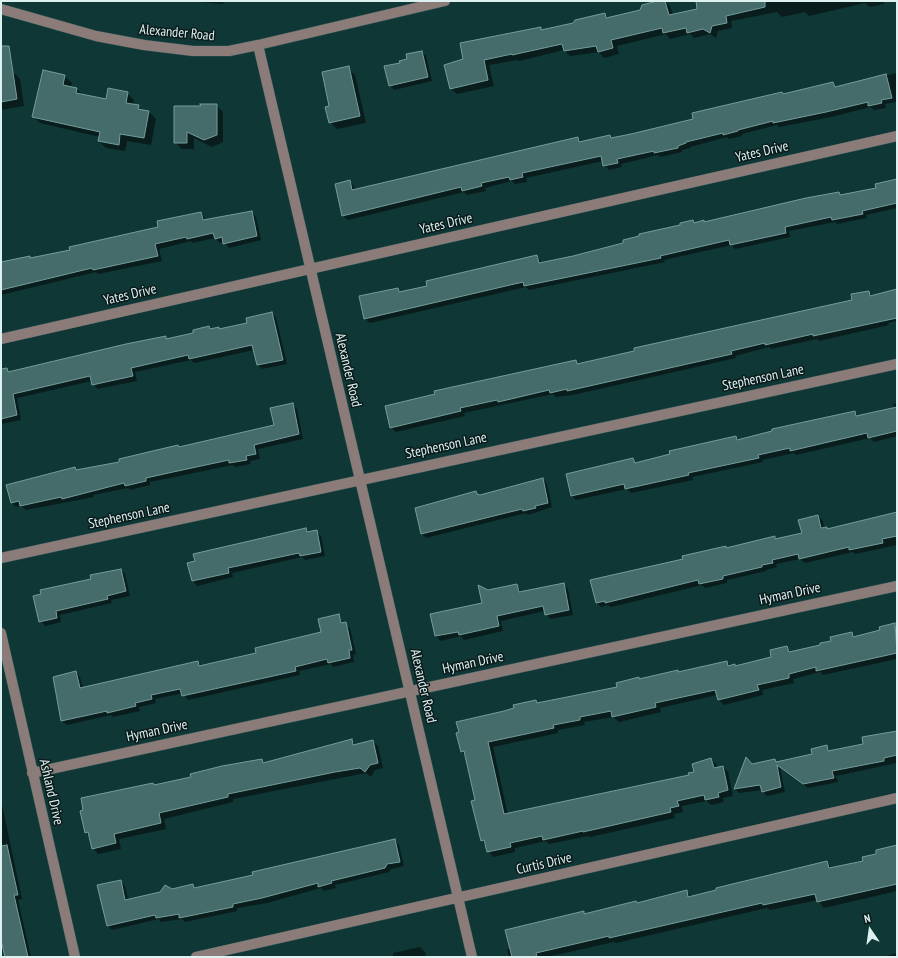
<!DOCTYPE html>
<style>
body{margin:0}
#map{position:relative;width:898px;height:958px;overflow:hidden;background:#0f3736;font-family:"PT Sans Narrow",sans-serif}
canvas{display:block}
.frame{position:absolute;inset:0;border:2px solid #ddf1f0;pointer-events:none}
.north{position:absolute;left:850px;top:910px;width:40px;height:40px;-webkit-text-stroke:3px #0b1b1b;paint-order:stroke;rotate:347deg;font-size:11px;font-weight:700;line-height:16px;text-align:center;color:#ddf1f0}
.north::after{content:'';display:block;margin:auto;width:14px;height:18px;background:#ddf1f0;clip-path:polygon(50% 0,100% 100%,50% 72%,0 100%)}
</style>
<div id="map">
<canvas width="898" height="958"></canvas>
<div class="frame"></div>
<div class="north">N</div>
</div>
<script>
const ctx = document.querySelector('canvas').getContext('2d');
ctx.lineJoin = 'round';
function fillPath(path, color) {
  ctx.fillStyle = color;
  ctx.fill(path, 'evenodd');
}
function poly(rows) {
  const path = new Path2D();
  for (const r of rows) {
    path.moveTo(r[0], r[1]);
    for (let i = 2; i < r.length; i += 2) path.lineTo(r[i], r[i + 1]);
  }
  return path;
}
function stroke(path, color, width, dash) {
  ctx.strokeStyle = color;
  ctx.lineWidth = width;
  ctx.lineCap = dash ? 'butt' : 'round';
  ctx.setLineDash(dash || []);
  ctx.stroke(path);
}
function drawText(font, color, halo, rows, align = 'center') {
  ctx.font = font + ' "PT Sans Narrow",sans-serif';
  ctx.lineWidth = 3;
  ctx.setLineDash([]);
  ctx.textBaseline = 'middle';
  ctx.strokeStyle = halo;
  ctx.fillStyle = color;
  for (const [text, x, y, turn = 0] of rows) {
    ctx.save();
    ctx.translate(x, y);
    ctx.rotate((+turn || 0) * Math.PI / 180);
    ctx.textAlign = isNaN(turn) ? turn : align;
    if (halo) ctx.strokeText(text, 0, 0);
    ctx.fillText(text, 0, 0);
    ctx.restore();
  }
}
const shadow = poly([
 [186,1,224,1,223,4],
 [662,1,665,1,670,6,673,15,698,10,697,1,884,1,884,4,870,7,865,3,809,16,805,12,782,17,777,12,731,21,732,28,718,31,716,38,710,34,694,38,690,34,670,39,666,34,617,46,619,54,604,58,599,52,570,56,564,50,519,61,518,60,489,65,494,86,457,94,451,89,465,60,540,28,543,30,574,24,604,14,609,18,641,10],
 [422,52,426,56,432,81,394,90,390,85,401,64],
 [348,68,355,75,366,123,337,129,330,122],
 [1,72,13,72,20,79,24,106,1,110],
 [897,73,897,100,896,102,885,104,886,108,874,110,871,107,831,117,779,127,777,125,742,134,742,136,729,139,727,137,690,147,690,148,682,150,682,152,660,157,658,155,621,164,622,167,609,170,604,165,603,161,526,178,527,182,515,184,512,181,485,188,486,191,467,195,464,192,348,220,343,216,336,184,349,181,354,186,355,191,578,138,582,142,610,136,612,139,695,120,732,105,833,83,837,87],
 [64,76,72,83,71,87,77,89,84,96,106,100,127,93,134,100,133,105,149,112,156,119,151,145,127,141,125,151,106,148,99,141,100,137,40,123,33,116],
 [216,105,223,112,223,142,212,147,194,138,194,149,182,149,175,142,202,107],
 [897,180,897,208,866,215,867,218,837,224,835,222,789,231,790,237,735,249,732,245,664,260,665,262,529,290,526,287,370,323,365,319,397,289,401,292,428,286,537,256,542,263,573,257,625,244,693,221,695,224,705,223,839,193,842,196,877,189],
 [252,212,256,217,261,240,229,248,224,242,220,243,215,238,192,243,191,241,159,249,162,261,98,274,96,272,1,295,1,263,29,257,31,259,71,250,160,228,201,213,206,220],
 [897,290,897,321,888,323,889,325,819,341,817,339,771,349,769,347,735,356,736,358,573,395,556,397,553,394,464,413,465,416,396,432,391,428,575,361,579,365,853,301,868,292,873,296],
 [272,313,276,318,287,364,262,369,258,365,254,350,194,363,191,360,135,372,137,381,97,389,92,381,17,398,21,420,1,424,1,374,165,337,168,340,194,334,209,327,211,330,218,328,220,330,248,323],
 [897,403,897,436,874,442,870,438,796,455,794,453,762,460,763,462,692,477,693,480,631,493,627,489,576,500,572,496,567,474,633,460,637,463,736,437,739,440,855,412,860,417,894,409,893,404],
 [292,405,297,409,303,439,258,449,260,459,250,461,251,464,235,467,233,465,150,482,150,485,130,490,128,488,93,495,94,497,26,510,21,506,16,507,11,502,75,469,78,471,120,462,275,425],
 [543,479,547,484,552,507,528,515,526,513,426,538,422,534,476,492,480,496],
 [897,513,897,545,855,554,853,552,805,563,800,559,776,564,777,567,766,570,766,571,727,580,727,583,705,588,702,585,611,607,608,605,601,607,596,602,684,559,725,547,727,549,775,537,777,540,803,534,818,516,823,521,824,529,828,529],
 [306,529,310,533,316,531,321,536,325,556,305,560,302,557,232,573,233,577,197,586,193,581,189,564],
 [121,570,125,574,130,596,111,600,112,603,60,615,61,622,45,626,40,621,92,579],
 [563,584,568,589,573,615,550,619,545,611,501,621,503,631,464,640,461,636,440,641,436,636,431,615,483,604,517,585,522,593],
 [338,615,344,624,350,628,356,654,353,655,354,662,333,667,331,664,299,671,300,675,188,700,183,693,155,699,156,703,139,707,140,711,113,717,111,715,67,725,62,721,76,672,80,677,83,688,197,662,202,666,258,654,322,633],
 [895,624,897,625,897,659,823,675,820,672,793,679,794,683,762,690,763,695,724,705,719,700,717,695,660,708,661,712,619,722,613,717,584,722,585,725,558,730,558,733,493,747,508,815,690,776,711,759,716,764,717,768,723,767,728,772,733,796,723,798,724,802,711,805,707,801,682,806,683,812,674,814,675,818,590,837,588,836,549,844,546,841,515,848,515,852,493,857,482,841,476,801,466,756,462,752,505,712,536,701,539,703,618,687,639,678,640,680,677,671,679,673,727,662,731,666,736,666,772,657,787,647,792,653,821,646,851,634,855,637,881,631],
 [897,732,897,763,836,776,838,782,808,788,780,768,785,792,767,796,762,790,739,793,735,789,747,758,753,765,777,763,813,755,826,747,831,752,865,745],
 [351,740,356,745,372,741,378,746,383,768,375,770,371,777,366,773,233,799,233,802,164,819,166,829,119,839,121,849,98,854,93,848,90,837,86,833,155,786,262,760,265,763],
 [1,800,22,899,18,900,31,957,6,957,1,935],
 [395,840,399,845,404,866,391,869,389,872,335,885,336,888,324,891,321,888,267,903,237,908,237,911,185,922,182,919,161,922,159,919,112,930,108,926,120,881,125,886,128,900,193,885,196,889,254,876],
 [897,846,897,891,824,908,818,900,770,910,767,908,616,943,614,942,547,957,509,957,507,949,583,912,586,915,636,902,638,904,686,892,692,897,827,862,832,868,864,861],
 [420,947,425,952,426,957,393,957,393,953],
 [897,953,897,957,883,957]
]);
const building = poly([
 [657,1,665,1,669,15,697,9,696,1,765,1,765,7,726,16,727,23,712,26,710,33,703,29,687,33,686,28,663,33,662,28,611,40,613,48,598,52,596,46,564,51,562,44,512,55,512,54,484,60,488,80,450,89,444,65,463,59,460,43,541,27,541,30,573,23,575,20,605,13,606,18,640,10,642,5,657,1],
 [1,46,9,46,17,99,1,102,1,46],
 [422,51,428,77,389,86,384,66,400,63,399,61,407,59,406,54,422,51],
 [349,66,360,116,329,123,325,107,329,106,322,72,349,66],
 [43,70,65,75,63,85,77,88,76,93,106,99,108,88,128,92,126,103,139,105,138,109,149,111,144,138,120,134,119,145,98,141,100,132,32,117,43,70],
 [886,74,892,98,881,100,882,103,868,106,868,102,826,112,773,123,773,121,738,130,738,131,723,135,723,133,686,142,686,143,678,146,678,148,654,153,654,151,617,159,618,163,603,166,601,156,522,173,523,177,510,180,509,177,481,183,482,186,462,191,461,187,342,216,335,184,350,180,352,190,578,137,579,142,610,135,611,138,631,134,693,119,692,113,782,92,783,94,833,82,835,87,886,74],
 [200,104,217,104,217,135,204,140,187,132,187,143,174,143,174,106,201,106,200,104],
 [897,179,897,203,862,211,863,214,832,220,831,217,785,227,786,233,730,245,729,240,660,256,661,258,524,286,523,282,364,319,359,296,398,288,399,292,427,286,426,281,537,255,539,263,573,256,623,243,623,240,639,236,639,234,680,225,680,223,693,220,694,223,704,220,704,222,806,198,839,192,840,195,876,188,875,184,897,179],
 [252,211,257,236,223,244,222,237,215,239,213,233,187,239,186,237,155,244,158,256,93,270,92,268,1,290,1,262,30,256,30,258,70,250,69,247,158,227,157,221,201,212,203,220,252,211],
 [897,289,897,318,813,336,813,334,765,345,765,343,731,351,732,354,567,391,567,389,550,393,549,390,498,402,497,400,460,408,461,411,390,428,385,406,435,394,434,391,576,360,577,364,634,351,634,348,852,300,851,294,869,291,870,296,897,289],
 [272,312,283,360,257,365,252,345,189,359,188,355,131,368,133,376,92,385,90,376,13,394,17,415,1,419,1,369,7,368,8,372,126,344,166,336,166,339,193,333,193,330,209,326,210,329,219,327,219,329,247,323,246,318,272,312],
 [293,403,299,434,254,445,256,454,246,456,247,460,229,463,229,460,173,472,146,478,146,481,125,486,124,483,62,499,61,497,20,506,19,501,11,503,6,485,75,467,76,470,119,462,119,459,140,454,178,445,179,447,274,425,270,408,293,403],
 [897,407,897,431,868,438,867,433,790,451,790,448,758,455,759,458,688,473,689,475,625,489,624,484,571,496,566,474,633,458,635,463,670,454,669,451,736,436,737,440,772,431,772,429,855,411,856,416,897,407],
 [543,478,548,503,535,506,536,508,523,511,522,509,421,534,415,508,476,491,477,494,480,495,543,478],
 [897,512,897,536,882,539,883,543,849,550,849,547,799,559,798,554,772,560,773,563,762,565,762,567,723,576,723,579,699,584,698,580,605,603,605,601,596,603,590,580,683,559,682,556,726,546,726,548,775,536,775,539,802,533,798,520,818,515,821,528,827,527,827,529,897,512],
 [306,528,307,532,317,530,321,552,300,556,299,553,228,568,229,573,192,581,187,563,195,561,193,554,306,528],
 [121,569,126,591,107,596,108,599,56,611,57,618,39,622,33,596,41,594,40,590,91,579,90,575,121,569],
 [564,583,569,610,545,615,543,606,497,616,499,626,459,635,458,632,435,636,430,614,482,603,478,585,488,590,517,584,519,592,564,583],
 [339,614,341,623,346,622,352,650,349,650,350,658,328,663,327,659,295,667,296,671,182,696,180,689,151,695,152,699,135,703,136,706,107,713,107,711,61,721,53,677,76,671,80,688,198,661,199,666,256,653,255,648,321,632,318,619,339,614],
 [895,623,897,653,816,671,816,667,789,674,789,678,757,685,759,690,718,700,715,690,655,703,656,707,612,717,611,711,580,717,580,720,553,725,554,728,488,742,504,814,689,775,688,773,694,772,692,764,711,758,714,768,723,766,728,790,718,793,719,797,705,800,704,795,677,801,679,806,670,808,671,812,583,832,583,831,543,840,542,836,510,843,511,847,487,852,484,840,481,841,471,801,475,800,464,751,461,752,456,733,459,732,456,722,504,711,514,708,513,705,536,700,537,703,617,687,616,683,639,677,639,679,678,670,678,672,727,661,728,666,735,664,735,666,771,657,770,650,787,646,789,652,820,645,820,643,831,641,830,637,852,632,853,637,880,630,879,627,895,623],
 [897,731,897,755,884,758,884,761,832,771,834,778,803,784,777,765,781,787,762,792,760,785,734,789,746,757,752,764,775,759,776,762,812,754,811,749,827,745,828,751,863,744,862,737,897,731],
 [352,739,353,745,373,740,378,763,370,765,365,772,360,768,335,772,228,794,228,797,159,813,161,823,114,834,116,843,92,849,88,832,85,833,80,811,83,810,81,798,153,783,154,785,191,777,190,774,222,766,262,759,263,763,352,739],
 [395,839,400,862,387,864,385,868,331,881,332,883,318,887,318,883,262,898,233,904,233,907,179,918,179,914,156,918,155,915,107,926,97,885,121,880,125,900,160,892,165,885,172,889,193,884,194,888,253,875,252,872,395,839],
 [7,845,18,895,14,895,28,957,5,957,1,940,1,846,7,845],
 [897,845,897,884,817,902,815,894,763,905,762,903,609,938,609,936,536,953,537,957,512,957,505,930,584,911,584,914,636,901,637,903,687,890,688,897,716,890,716,888,827,861,829,868,863,861,862,857,876,854,876,850,897,845]
]);
const minor = poly([
 [1,9,96,36,144,45,193,51,229,51,258,45,445,1],
 [258,45,472,957],
 [1,339,897,136],
 [1,558,897,364],
 [1,633,75,957],
 [32,773,897,586],
 [196,957,897,798]
]);
const streetNames = [
 ["Alexander Road",177,33,5],
 ["Yates Drive",762,152,-13],
 ["Yates Drive",446,224,-13],
 ["Yates Drive",130,295,-13],
 ["Alexander Road",348,370,77],
 ["Stephenson Lane",763,378,-12],
 ["Stephenson Lane",446,446,-12],
 ["Stephenson Lane",129,516,-12],
 ["Hyman Drive",790,594,-12],
 ["Hyman Drive",473,663,-12],
 ["Alexander Road",423,686,77],
 ["Hyman Drive",157,731,-12],
 ["Ashland Drive",51,792,77],
 ["Curtis Drive",544,864,-13]
];
fillPath(shadow, '#0007');
fillPath(building, '#456b6a');
stroke(building, '#759d9b', 1);
stroke(minor, '#305554', 11);
stroke(minor, '#8c7c79', 10);
drawText('14px', '#ddf1f0', '#0b1b1b', streetNames);
</script>
